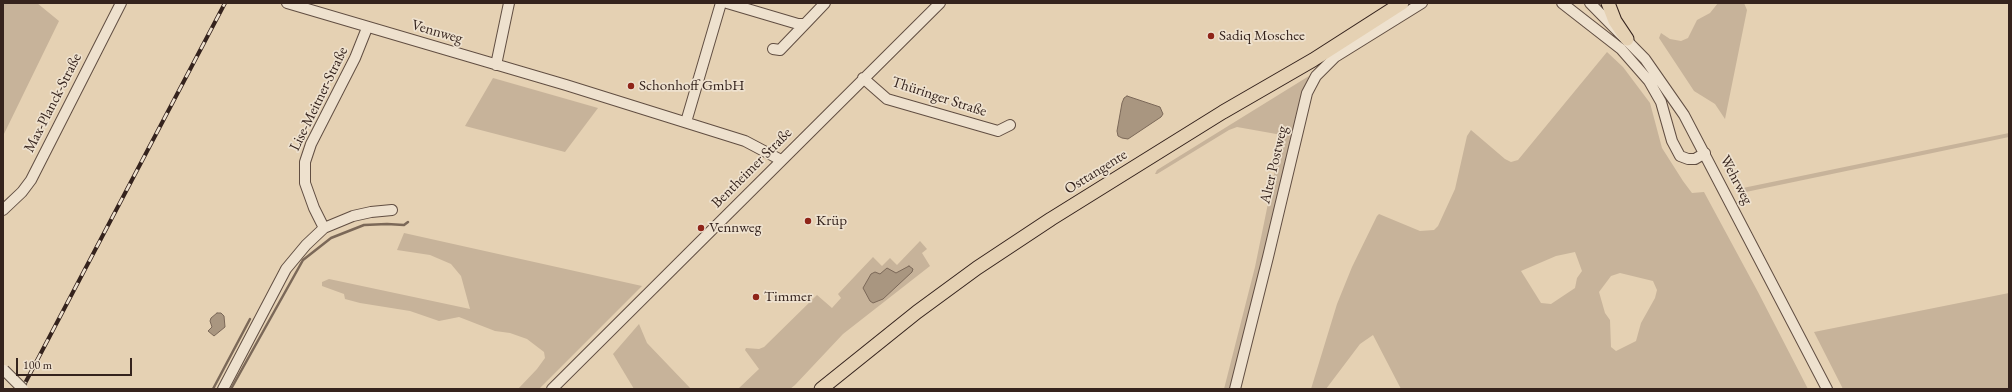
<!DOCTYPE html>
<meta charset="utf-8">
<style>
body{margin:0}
#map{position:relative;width:2012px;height:392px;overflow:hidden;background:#e5d1b3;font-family:"EB Garamond",serif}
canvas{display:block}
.frame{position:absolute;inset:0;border:4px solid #35231d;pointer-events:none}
.scale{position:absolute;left:16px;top:358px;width:116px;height:18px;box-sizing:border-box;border:2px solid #35231d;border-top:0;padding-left:5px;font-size:12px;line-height:14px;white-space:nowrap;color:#35231d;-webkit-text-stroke:3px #eee1ce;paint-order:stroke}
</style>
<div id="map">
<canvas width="2012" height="392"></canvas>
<div class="frame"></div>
<div class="scale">100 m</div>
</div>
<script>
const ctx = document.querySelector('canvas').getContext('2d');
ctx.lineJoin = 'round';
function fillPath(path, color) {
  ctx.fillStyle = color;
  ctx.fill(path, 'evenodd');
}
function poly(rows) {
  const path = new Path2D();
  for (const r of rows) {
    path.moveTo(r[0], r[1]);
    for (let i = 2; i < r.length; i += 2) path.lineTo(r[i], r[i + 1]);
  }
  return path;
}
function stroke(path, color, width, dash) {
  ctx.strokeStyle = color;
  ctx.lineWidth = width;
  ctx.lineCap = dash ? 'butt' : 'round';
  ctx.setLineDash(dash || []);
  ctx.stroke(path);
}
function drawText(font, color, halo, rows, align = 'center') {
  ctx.font = font + ' "EB Garamond",serif';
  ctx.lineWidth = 3.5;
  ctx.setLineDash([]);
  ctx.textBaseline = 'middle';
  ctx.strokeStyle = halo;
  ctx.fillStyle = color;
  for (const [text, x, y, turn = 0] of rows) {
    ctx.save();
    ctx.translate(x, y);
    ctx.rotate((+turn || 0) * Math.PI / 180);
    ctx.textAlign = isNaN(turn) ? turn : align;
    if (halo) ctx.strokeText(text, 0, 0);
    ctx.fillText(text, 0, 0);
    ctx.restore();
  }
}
const green = poly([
 [3,3,37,3,59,21,3,136],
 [1718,3,1744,3,1747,10,1725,119,1715,104,1694,91,1659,38,1661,33,1670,39,1681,41,1688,38,1697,20,1710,13],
 [1607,52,1623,67,1650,103,1662,148,1683,181,1692,193,1704,192,1758,292,1808,389,1401,389,1373,335,1360,344,1326,389,1311,389,1337,304,1352,267,1377,216,1379,214,1420,231,1434,230,1438,226,1455,189,1467,136,1471,130,1505,159,1511,162,1518,160],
 [1575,252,1582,271,1577,278,1575,288,1551,304,1541,303,1521,271,1556,256],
 [1620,273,1653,281,1657,290,1655,298,1641,323,1636,341,1616,351,1611,347,1610,320,1605,313,1599,292,1611,276],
 [1309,76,1302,96,1230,389,1224,389,1255,267,1282,135,1237,127,1229,130,1157,174,1155,174,1157,170],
 [493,78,598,108,565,152,465,126],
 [2009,133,2009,137,1741,193,1738,189],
 [404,233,642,286,539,389,518,389,537,369,545,358,544,352,527,339,510,333,495,331,459,317,439,321,410,311,360,303,345,299,344,294,322,286,322,282,329,279,470,309,461,276,451,264,430,255,397,250],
 [920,241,927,249,922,253,930,266,843,334,795,385,790,389,738,389,759,369,745,350,746,348,759,349,764,347,817,295,832,308,841,298,838,294,873,257,882,266,890,258,897,265],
 [2009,293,2008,389,1843,389,1814,332],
 [639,324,647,343,691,389,634,389,613,354]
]);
const water = poly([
 [1127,96,1160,107,1163,114,1161,117,1128,139,1122,138,1118,136,1117,131,1122,103,1124,98,1127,96],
 [909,266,913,269,912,272,883,299,873,303,870,301,863,288,871,274,875,272,880,274,887,268,896,273,909,266],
 [217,313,221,313,224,316,225,327,214,336,208,331,212,327,210,321,211,318,217,313]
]);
const stream = poly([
 [213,389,250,319],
 [231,389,303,260,331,238,364,225,387,224,404,225,408,222]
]);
const minor = poly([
 [287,3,566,85,745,141,781,160],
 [727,3,798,24,805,24,825,3],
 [1562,3,1621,49,1649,81,1661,102,1672,141,1680,156,1688,159,1695,159,1705,153],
 [1590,3,1645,59,1684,115,1827,389],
 [773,49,780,50,805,24],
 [496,65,509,3],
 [863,78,887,99,998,131,1010,125],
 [686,122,721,3],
 [3,210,22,192,31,180,121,3],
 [324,228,314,208,305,183,305,162,311,144,355,58,367,28],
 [223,389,286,269,306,245,324,228,353,216,371,212,392,210],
 [552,389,940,3],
 [1235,389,1268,257,1307,93,1316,76,1335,57,1422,3]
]);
const major = poly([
 [1608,3,1615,21,1627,39],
 [821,389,917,312,977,268,1051,219,1223,112,1313,60,1402,3]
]);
const rail = poly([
 [22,389,225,3]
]);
const minorBridge = poly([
 [4,370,23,389]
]);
const markers = [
 [1211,36,4,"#8f2418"],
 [631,86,4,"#8f2418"],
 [808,221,4,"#8f2418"],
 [701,228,4,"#8f2418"],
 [756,297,4,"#8f2418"]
];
const streetNames = [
 ["Vennweg",437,32,16],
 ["Thüringer Straße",939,97,18],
 ["Lise-Meitner-Straße",319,99,-64],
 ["Max-Planck-Straße",53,103,-63],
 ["Alter Postweg",1274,165,-77],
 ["Bentheimer Straße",752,168,-45],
 ["Osttangente",1096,172,-32],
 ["Wehrweg",1736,180,62]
];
const poiNames = [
 ["Sadiq Moschee",1219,36],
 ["Schonhoff GmbH",639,86],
 ["Krüp",816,221],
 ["Vennweg",709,228],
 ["Timmer",764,297]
];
fillPath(green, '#c7b39a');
fillPath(water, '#a99680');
stroke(water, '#7b6858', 1);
stroke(stream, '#7b6858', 2.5);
stroke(minor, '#614e42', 12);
stroke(major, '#35231d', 15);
stroke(minor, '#eee1ce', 10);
stroke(major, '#e5d1b3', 13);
stroke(rail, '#35231d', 4);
stroke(rail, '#eee1ce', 2.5, [8]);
stroke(minorBridge, '#614e42', 12, []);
stroke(minorBridge, '#eee1ce', 10);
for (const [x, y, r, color] of markers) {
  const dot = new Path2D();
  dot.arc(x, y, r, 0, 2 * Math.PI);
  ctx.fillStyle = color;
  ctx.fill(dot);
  stroke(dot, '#eee1ce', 1.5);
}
drawText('15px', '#35231d', '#eee1ce', streetNames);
drawText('15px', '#35231d', '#eee1ce', poiNames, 'left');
</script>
